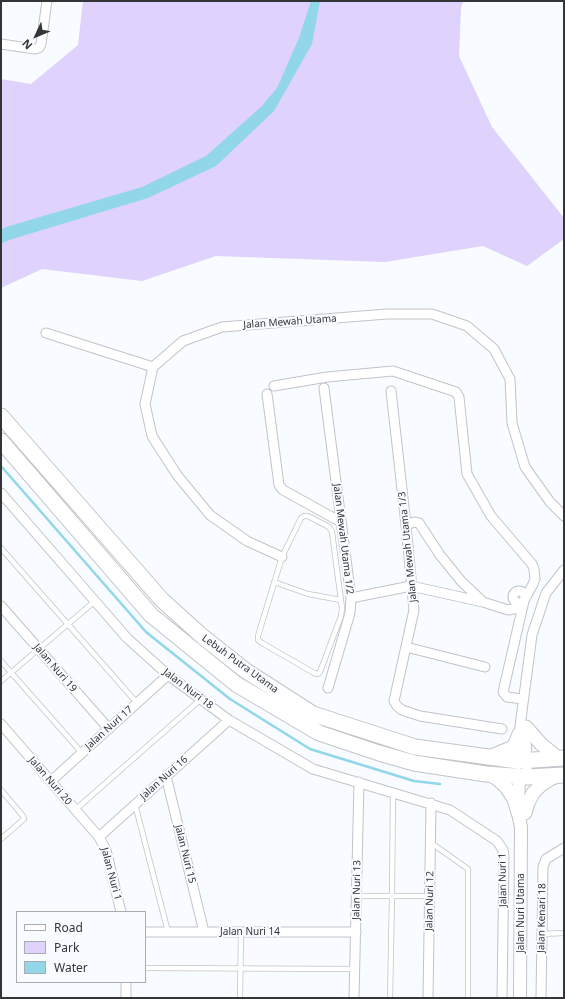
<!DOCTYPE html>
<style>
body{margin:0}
#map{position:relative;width:565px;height:999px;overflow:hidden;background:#f8fbff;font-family:"Noto Sans",sans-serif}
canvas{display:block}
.frame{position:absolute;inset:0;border:2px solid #343537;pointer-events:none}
.legend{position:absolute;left:16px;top:911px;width:130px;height:72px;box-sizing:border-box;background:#f8fbff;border:1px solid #aaacaf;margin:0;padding:5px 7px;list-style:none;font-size:12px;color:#343537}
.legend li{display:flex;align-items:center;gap:8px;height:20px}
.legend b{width:20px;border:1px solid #aaacaf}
.north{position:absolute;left:16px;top:16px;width:40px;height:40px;-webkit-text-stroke:3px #f8fbff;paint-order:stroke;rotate:226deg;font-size:11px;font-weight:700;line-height:16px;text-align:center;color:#343537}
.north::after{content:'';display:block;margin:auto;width:14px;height:18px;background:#343537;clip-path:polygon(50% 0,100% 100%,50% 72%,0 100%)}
</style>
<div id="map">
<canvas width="565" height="999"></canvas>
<div class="frame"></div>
<ul class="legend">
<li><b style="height:5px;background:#fff"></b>Road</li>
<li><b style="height:11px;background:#dfd2fc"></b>Park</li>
<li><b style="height:11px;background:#92d6ea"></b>Water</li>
</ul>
<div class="north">N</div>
</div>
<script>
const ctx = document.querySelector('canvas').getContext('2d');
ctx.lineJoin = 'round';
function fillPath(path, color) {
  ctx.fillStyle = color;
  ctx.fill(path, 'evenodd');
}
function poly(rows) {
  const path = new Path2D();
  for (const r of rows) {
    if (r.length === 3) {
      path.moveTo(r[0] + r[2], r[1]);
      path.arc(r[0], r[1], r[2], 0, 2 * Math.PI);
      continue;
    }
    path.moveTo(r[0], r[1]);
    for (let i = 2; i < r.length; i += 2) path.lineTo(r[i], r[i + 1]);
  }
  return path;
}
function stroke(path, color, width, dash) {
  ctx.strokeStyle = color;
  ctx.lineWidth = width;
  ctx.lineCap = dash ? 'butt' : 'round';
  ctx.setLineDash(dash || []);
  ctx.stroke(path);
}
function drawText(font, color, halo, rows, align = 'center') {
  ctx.font = font + ' "Noto Sans",sans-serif';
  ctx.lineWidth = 4;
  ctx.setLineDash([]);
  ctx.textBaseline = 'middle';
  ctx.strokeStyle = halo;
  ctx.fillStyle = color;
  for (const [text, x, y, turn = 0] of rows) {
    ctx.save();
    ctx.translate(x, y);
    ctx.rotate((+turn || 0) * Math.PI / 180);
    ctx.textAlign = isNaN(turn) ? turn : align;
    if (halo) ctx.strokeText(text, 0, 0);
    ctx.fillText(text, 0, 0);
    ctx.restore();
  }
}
const green = poly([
 [83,1,463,1,461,8,459,56,492,127,564,218,564,239,527,266,483,246,385,262,216,256,142,281,42,269,1,288,1,79,31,84,78,45]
]);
const water = poly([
 [311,1,320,1,312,44,274,111,216,166,148,198,9,240,1,244,1,230,6,227,142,187,206,156,261,107,277,88,299,38]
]);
const stream = poly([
 [1,466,146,632,230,699,310,749,414,781,440,784]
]);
const service = poly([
 [304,516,308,516,329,527,332,532,342,608,341,616,320,672,318,674,314,673,262,643,258,640,258,636,282,557,301,518,304,516],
 [1,548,137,703],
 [274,582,308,594,341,600],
 [1,661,82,753],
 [1,681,95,601],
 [135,804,168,932],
 [75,810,201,699],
 [1,839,24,819,23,816,1,790],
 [430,842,468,869,468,998],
 [357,896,430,896],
 [542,934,564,933],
 [145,968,355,969],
 [240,998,241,932],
 [390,998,392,896,393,792]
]);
const minor = poly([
 [1,44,35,49,39,48,41,44,47,1],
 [46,333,153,367],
 [274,386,327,377,393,371,456,392,459,397,467,474,491,516,532,564,534,569,535,579,533,584,525,599],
 [324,388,351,598,350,613,328,688],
 [391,391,406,525,414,610,394,701,397,706,402,710,420,716,502,729],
 [267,394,279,485,283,490,341,522],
 [1,493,127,638,168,675,229,720,313,769,450,810,497,841,503,850,504,856,502,998],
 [406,525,414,522,419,523,440,555,461,581,482,601],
 [282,557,247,541,210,515,177,475,152,436,145,404,153,367,183,341,222,327,387,314,432,314,467,326,494,349,510,379,512,423,525,467,550,502,564,516],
 [519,597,6],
 [351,598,411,586,483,602,508,610,514,609,521,603],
 [1,606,109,729],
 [406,647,485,667],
 [523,699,507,697,503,692,524,601],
 [1,724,99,837,106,850,121,912],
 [526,726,527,777],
 [518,765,519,734,532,635,546,593,564,570],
 [166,776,204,932],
 [51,781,168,675],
 [99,837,229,720],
 [145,932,356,932],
 [126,998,126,982],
 [354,998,359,782],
 [428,998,431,803],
 [541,998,543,867,546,859,564,848]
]);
const tertiary = poly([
 [519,776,518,813,521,827,520,998]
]);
const secondary = poly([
 [526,727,541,744,558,758],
 [489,757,511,748,515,744,519,734],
 [487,774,496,778,506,787,514,799,518,813],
 [525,813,528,803,533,793,541,785,550,779,558,776]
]);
const primary = poly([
 [1,416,162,600,203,637,246,671,313,714,415,747,518,761,564,758],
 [1,441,151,615,236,684,319,733,379,753,414,763,486,774,527,777,564,775]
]);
const streetNames = [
 ["Jalan Mewah Utama",290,322,-4],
 ["Jalan Mewah Utama 1/2",343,539,83],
 ["Jalan Mewah Utama 1/3",408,547,-96],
 ["Lebuh Putra Utama",240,664,36],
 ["Jalan Nuri 19",55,668,49],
 ["Jalan Nuri 18",188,689,37],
 ["Jalan Nuri 17",109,728,-42],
 ["Jalan Nuri 16",164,778,-42],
 ["Jalan Nuri 20",50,781,49],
 ["Jalan Nuri 15",185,854,76],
 ["Jalan Nuri 1",111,874,75],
 ["Jalan Nuri 1",503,880,-91],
 ["Jalan Nuri 13",357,890,-89],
 ["Jalan Nuri 12",430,901,-89],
 ["Jalan Nuri Utama",521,913,-90],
 ["Jalan Kenari 18",542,918,-89],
 ["Jalan Nuri 14",250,932]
];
fillPath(green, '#dfd2fc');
fillPath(water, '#92d6ea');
stroke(stream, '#92d6ea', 2.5);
stroke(service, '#c1c4c9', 6);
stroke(minor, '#c1c4c9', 11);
stroke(tertiary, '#c1c4c9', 14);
stroke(secondary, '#c1c4c9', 15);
stroke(primary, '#c1c4c9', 17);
stroke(service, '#fff', 4.5);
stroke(minor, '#fff', 9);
stroke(tertiary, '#fff', 12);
stroke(secondary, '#fff', 13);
stroke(primary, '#fff', 15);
drawText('10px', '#343537', '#f8fbff', streetNames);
</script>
